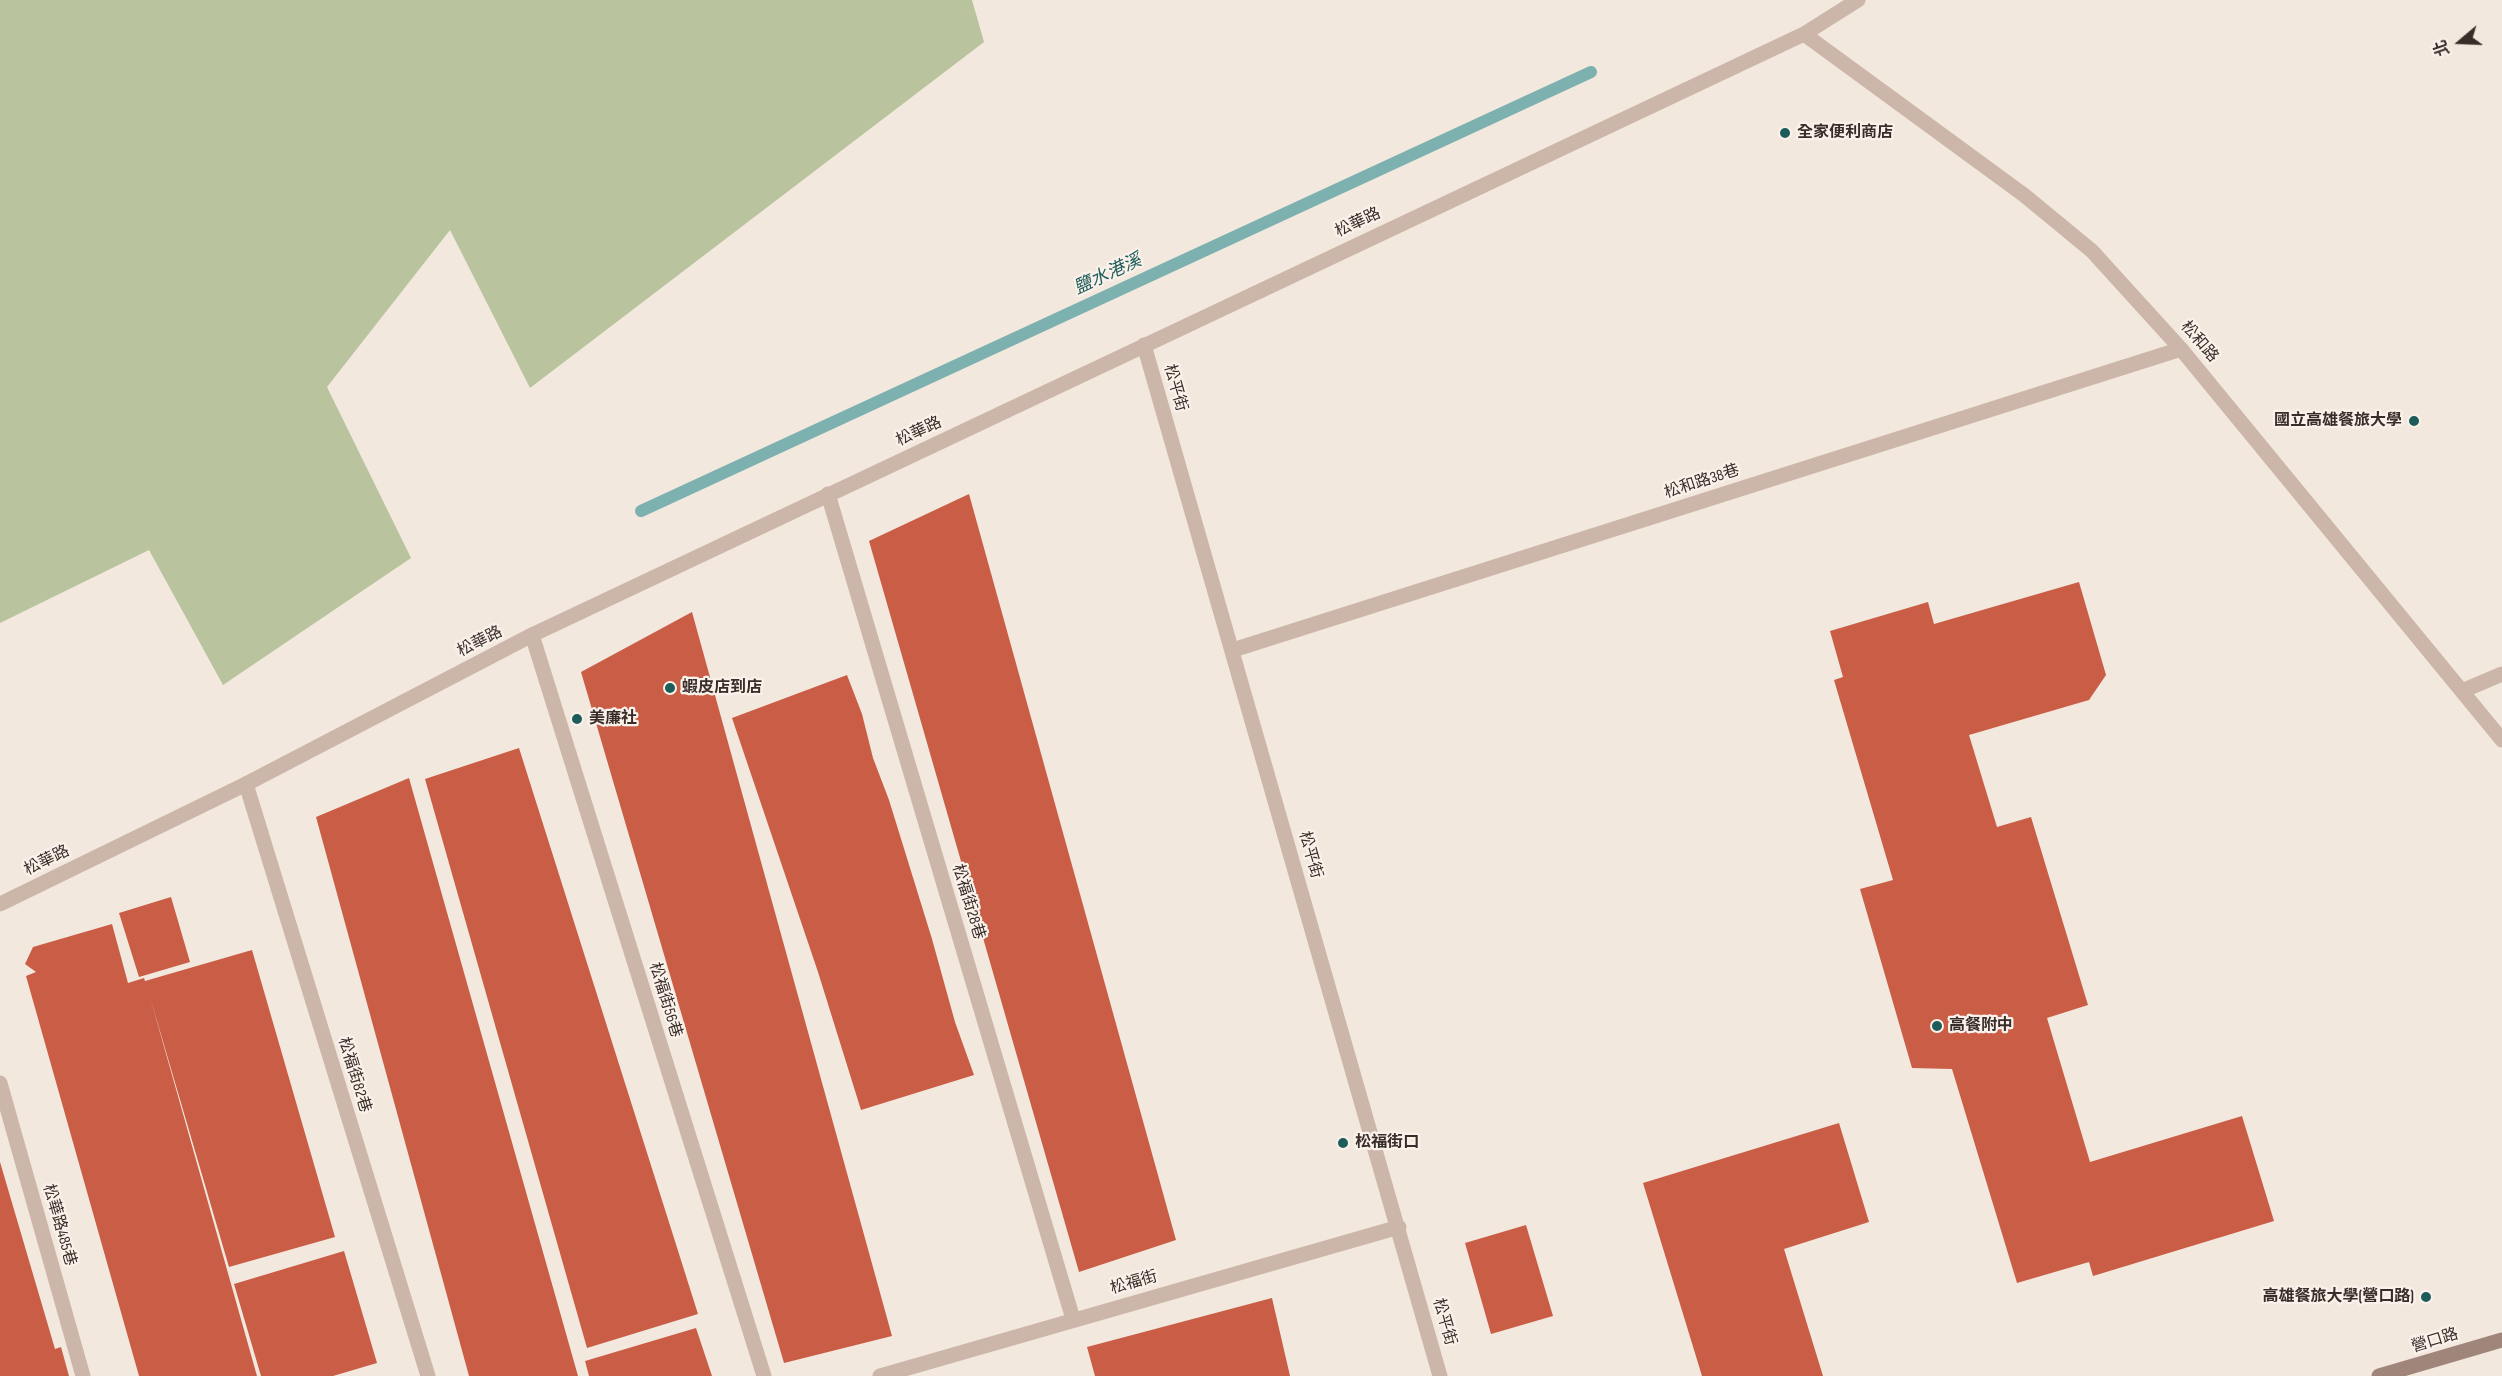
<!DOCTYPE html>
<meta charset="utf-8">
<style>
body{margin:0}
#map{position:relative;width:2502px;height:1376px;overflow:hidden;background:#f3e8de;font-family:"Sofia Sans Condensed","Noto Sans TC",sans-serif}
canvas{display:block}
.north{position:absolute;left:2430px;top:12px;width:60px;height:60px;-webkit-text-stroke:4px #faf2ea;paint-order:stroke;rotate:251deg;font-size:16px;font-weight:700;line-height:24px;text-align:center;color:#392d29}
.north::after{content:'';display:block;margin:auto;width:21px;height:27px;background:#392d29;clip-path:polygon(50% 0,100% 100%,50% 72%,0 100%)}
</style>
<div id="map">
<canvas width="2502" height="1376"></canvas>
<div class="north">北</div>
</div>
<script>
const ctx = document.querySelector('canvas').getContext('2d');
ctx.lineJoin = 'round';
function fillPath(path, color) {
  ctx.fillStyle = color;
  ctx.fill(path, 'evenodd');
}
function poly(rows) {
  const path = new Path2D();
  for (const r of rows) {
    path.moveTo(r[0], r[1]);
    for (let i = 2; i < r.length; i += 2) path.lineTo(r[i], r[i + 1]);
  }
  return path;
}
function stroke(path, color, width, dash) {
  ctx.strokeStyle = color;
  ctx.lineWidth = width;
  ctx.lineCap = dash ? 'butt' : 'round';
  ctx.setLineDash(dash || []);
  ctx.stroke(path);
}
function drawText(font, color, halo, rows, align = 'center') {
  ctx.font = font + ' "Sofia Sans Condensed","Noto Sans TC",sans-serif';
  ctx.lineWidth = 4.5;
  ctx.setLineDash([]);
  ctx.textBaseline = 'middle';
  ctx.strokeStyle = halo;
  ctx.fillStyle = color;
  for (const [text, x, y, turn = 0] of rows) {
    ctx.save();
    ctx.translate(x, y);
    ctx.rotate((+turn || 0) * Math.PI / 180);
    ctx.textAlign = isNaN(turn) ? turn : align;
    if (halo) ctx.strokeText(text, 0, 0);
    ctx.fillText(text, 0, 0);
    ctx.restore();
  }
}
const green = poly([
 [0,0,972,0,984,42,530,388,450,230,327,387,411,558,223,685,149,550,0,623]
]);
const stream = poly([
 [641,511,1591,72]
]);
const building = poly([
 [969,494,1176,1240,1079,1272,869,541],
 [2079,582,2106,675,2089,700,1969,735,1997,827,2031,817,2088,1005,2047,1018,2090,1162,2242,1116,2274,1221,2093,1276,2089,1262,2017,1283,1952,1069,1912,1068,1860,889,1893,880,1834,680,1843,677,1830,631,1928,602,1934,624],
 [692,612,892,1336,784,1363,581,672],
 [847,675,862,714,873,758,889,800,932,939,955,1022,974,1075,861,1110,818,972,732,718],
 [519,748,698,1314,587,1348,425,779],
 [409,778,578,1376,469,1376,316,817],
 [171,897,190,962,139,977,119,913],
 [112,924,128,983,144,978,145,981,252,950,335,1237,229,1267,150,997,257,1376,139,1376,26,976,36,972,25,964,33,947],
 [1839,1123,1869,1222,1784,1249,1823,1376,1702,1376,1643,1183],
 [0,1162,55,1349,61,1347,69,1376,0,1376],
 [1526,1225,1553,1316,1491,1334,1465,1243],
 [344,1251,377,1363,333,1376,261,1376,234,1284],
 [1272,1298,1290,1376,1095,1376,1087,1347],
 [696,1328,712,1376,589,1376,585,1361]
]);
const lane = poly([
 [828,494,1073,1319],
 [532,635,764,1376],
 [1233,650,2181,349],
 [2462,691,2502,674],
 [246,784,428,1376],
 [0,1083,83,1376]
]);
const street = poly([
 [1804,34,2024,195,2092,251,2181,349,2502,740],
 [1144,345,1440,1376],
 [0,904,246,784,532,635,1804,34,1858,0],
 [880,1376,1399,1227]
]);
const secondary = poly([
 [2379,1376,2502,1340]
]);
const markers = [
 [1785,133,6,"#1d5c5b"],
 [2414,421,6,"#1d5c5b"],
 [670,688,6,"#1d5c5b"],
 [577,719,6,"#1d5c5b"],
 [1937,1026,6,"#1d5c5b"],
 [1343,1143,6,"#1d5c5b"],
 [2426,1297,6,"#1d5c5b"]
];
const poiNames = [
 ["全家便利商店",1797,133],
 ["國立高雄餐旅大學",2402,421,"right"],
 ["蝦皮店到店",682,688],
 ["美廉社",589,719],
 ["高餐附中",1949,1026],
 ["松福街口",1355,1143],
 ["高雄餐旅大學(營口路)",2414,1297,"right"]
];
const streetNames = [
 ["松華路",1358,223,-25],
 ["松和路",2199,342,49],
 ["松平街",1175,388,74],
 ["松華路",919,432,-25],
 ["松和路38巷",1702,482,-18],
 ["松華路",480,642,-27],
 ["松平街",1310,855,74],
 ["松華路",47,861,-26],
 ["松福街28巷",968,902,73],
 ["松福街56巷",665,1000,73],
 ["松福街82巷",354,1075,73],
 ["松華路485巷",59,1225,74],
 ["松福街",1134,1283,-16],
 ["松平街",1444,1322,74],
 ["營口路",2435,1341,-17]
];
const waterNames = [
 ["鹽水港溪",1108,275,-25]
];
fillPath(green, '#b9c39d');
stroke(stream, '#7cb1b0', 12);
fillPath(building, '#c95d46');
stroke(lane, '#ccb6a9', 15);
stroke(street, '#ccb6a9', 15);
stroke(secondary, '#a0857a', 15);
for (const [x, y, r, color] of markers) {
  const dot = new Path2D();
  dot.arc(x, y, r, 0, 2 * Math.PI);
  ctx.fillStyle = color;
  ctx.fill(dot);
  stroke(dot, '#faf2ea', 2);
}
drawText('bold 16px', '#392d29', '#faf2ea', poiNames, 'left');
drawText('16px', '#392d29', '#faf2ea', streetNames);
drawText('italic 18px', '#1d5c5b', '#faf2ea', waterNames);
</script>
